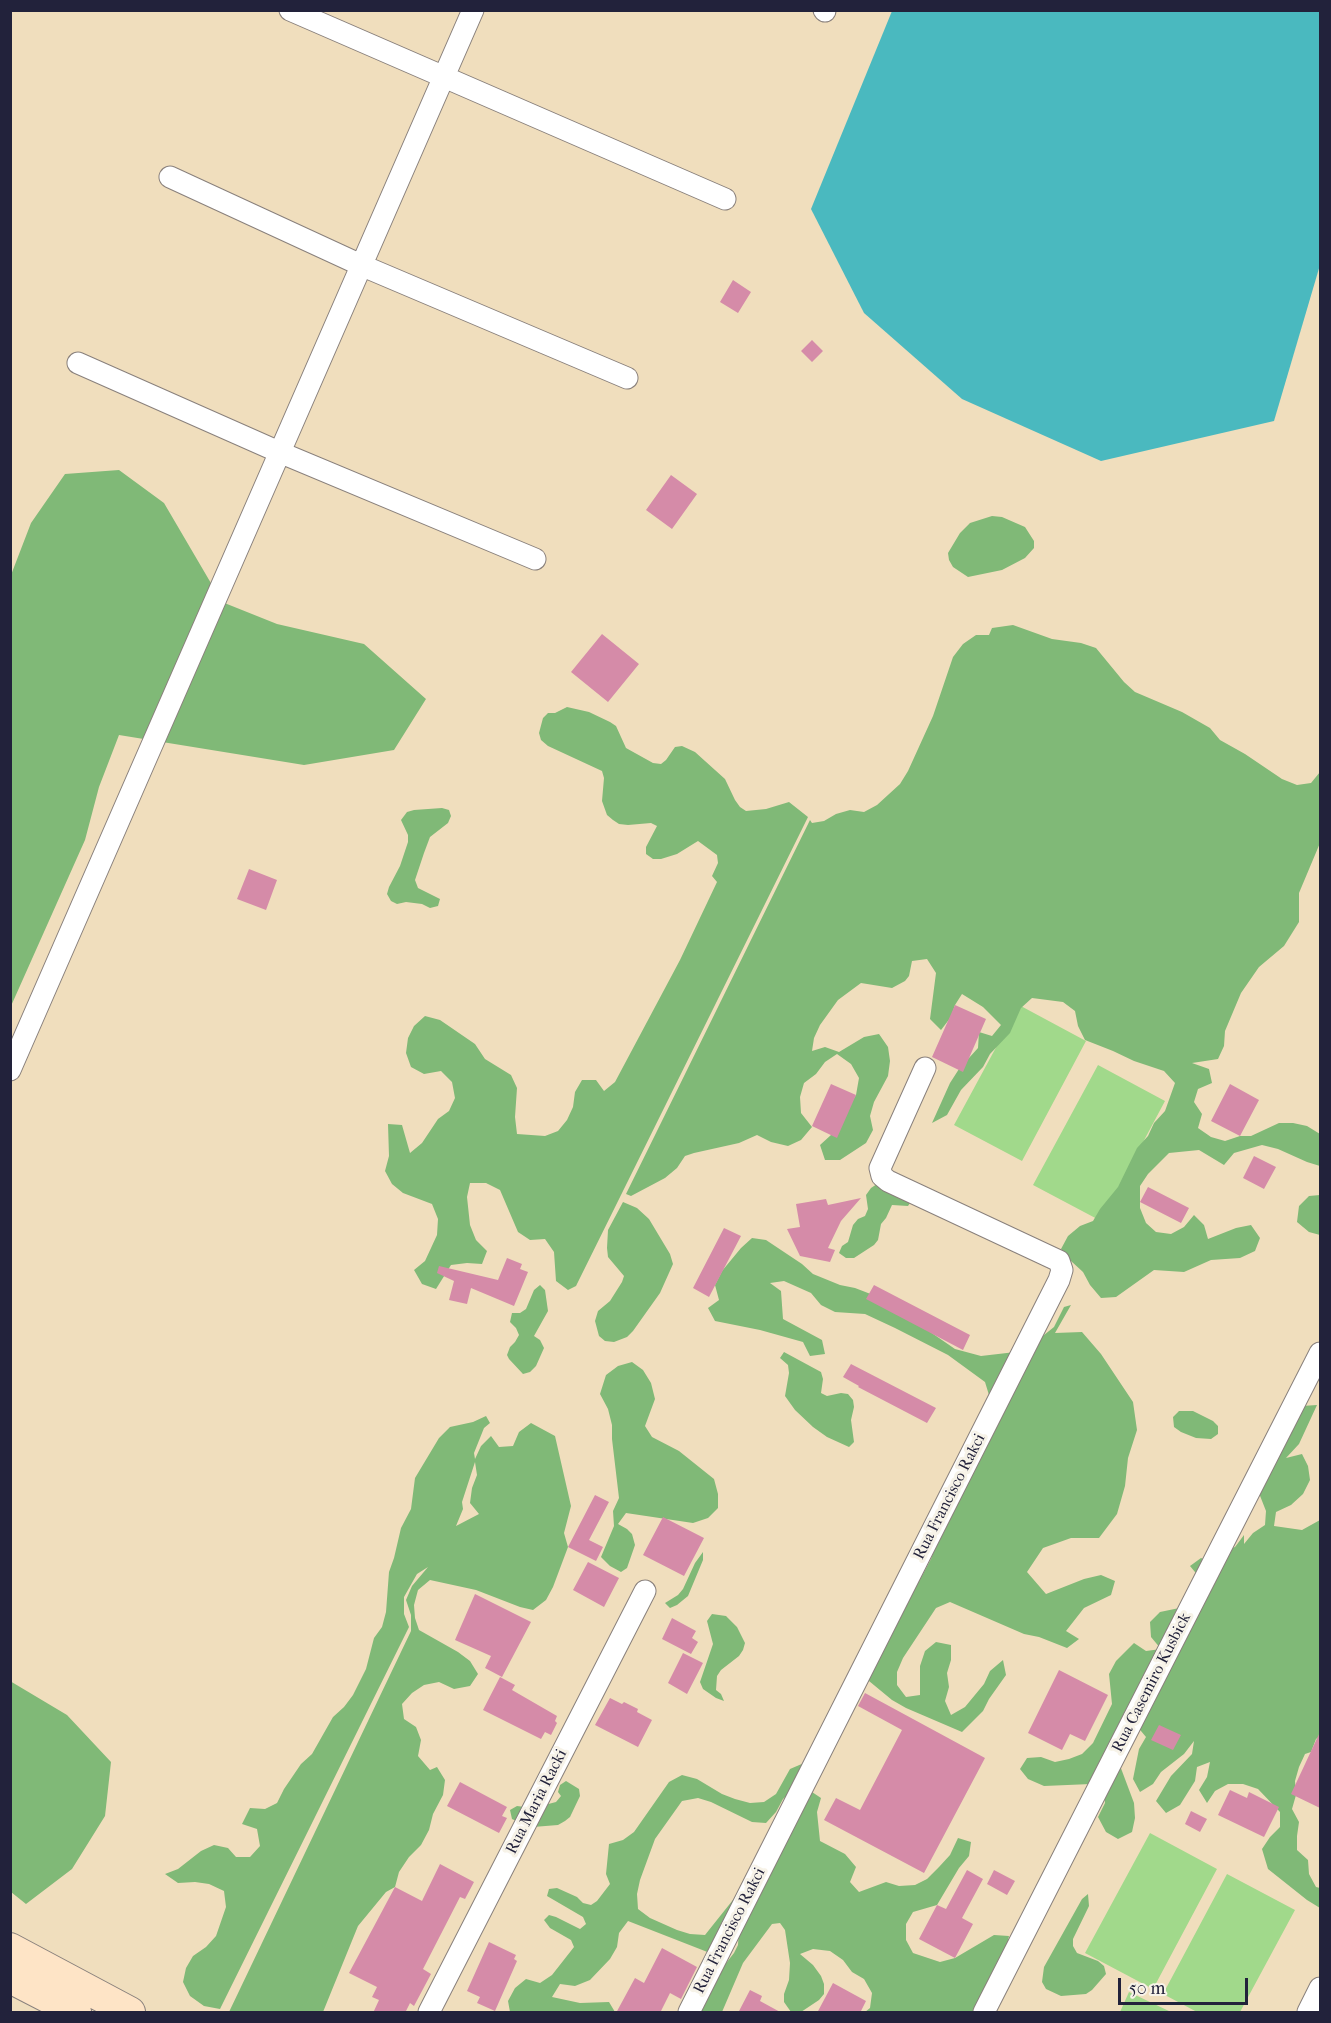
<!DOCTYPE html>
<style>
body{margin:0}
#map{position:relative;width:1331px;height:2023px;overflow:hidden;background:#f0debd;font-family:"IM FELL French Canon",serif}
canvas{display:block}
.frame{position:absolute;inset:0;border:12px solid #22223b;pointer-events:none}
.scale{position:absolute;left:1118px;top:1978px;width:130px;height:27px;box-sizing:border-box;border:3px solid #22223b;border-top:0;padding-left:8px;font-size:18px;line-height:21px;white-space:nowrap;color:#22223b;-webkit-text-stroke:4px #f7f3e8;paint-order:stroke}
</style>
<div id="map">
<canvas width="1331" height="2023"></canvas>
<div class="frame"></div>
<div class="scale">50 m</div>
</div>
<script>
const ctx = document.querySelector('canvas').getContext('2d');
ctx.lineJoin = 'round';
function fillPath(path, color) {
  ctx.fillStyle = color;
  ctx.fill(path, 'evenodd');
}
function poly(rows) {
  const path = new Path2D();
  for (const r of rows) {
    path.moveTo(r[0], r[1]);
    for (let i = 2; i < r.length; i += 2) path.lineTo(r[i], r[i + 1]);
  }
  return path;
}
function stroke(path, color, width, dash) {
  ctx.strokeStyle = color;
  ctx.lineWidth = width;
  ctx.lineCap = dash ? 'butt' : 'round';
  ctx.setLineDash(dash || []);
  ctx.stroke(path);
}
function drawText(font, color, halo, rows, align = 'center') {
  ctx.font = font + ' "IM FELL French Canon",serif';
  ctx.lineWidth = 6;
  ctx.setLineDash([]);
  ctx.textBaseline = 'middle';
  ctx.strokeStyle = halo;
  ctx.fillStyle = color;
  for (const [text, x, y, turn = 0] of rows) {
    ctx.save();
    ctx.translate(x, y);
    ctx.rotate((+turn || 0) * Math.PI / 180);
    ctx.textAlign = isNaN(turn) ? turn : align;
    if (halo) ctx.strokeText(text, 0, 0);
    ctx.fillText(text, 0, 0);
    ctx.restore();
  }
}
const green = poly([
 [1019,1005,1086,1041,1022,1161,954,1125],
 [1098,1065,1165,1101,1101,1221,1033,1185],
 [1150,1833,1217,1869,1153,1989,1085,1953],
 [1227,1874,1295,1910,1240,2012,1197,2012,1163,1994],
 [1129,1992,1171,2012,1120,2012]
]);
const forest = poly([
 [119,470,164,503,222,602,277,624,364,644,426,699,394,750,304,765,119,735,99,787,85,840,11,1006,11,575,31,523,65,474],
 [992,516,1002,517,1025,527,1034,541,1034,548,1025,558,1002,570,968,577,953,567,949,560,948,553,960,533,970,523],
 [1013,625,1052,639,1081,643,1096,648,1124,682,1135,692,1182,712,1210,728,1220,740,1245,754,1282,779,1297,785,1311,783,1320,772,1320,843,1299,893,1299,922,1284,946,1259,967,1241,993,1225,1031,1224,1046,1218,1059,1192,1063,1209,1069,1212,1083,1198,1089,1194,1102,1202,1114,1198,1128,1211,1137,1225,1141,1240,1136,1251,1136,1279,1123,1293,1123,1307,1126,1320,1134,1320,1166,1307,1162,1278,1149,1262,1145,1234,1153,1224,1165,1199,1150,1169,1153,1148,1174,1140,1186,1140,1208,1146,1223,1156,1232,1171,1234,1184,1227,1194,1215,1204,1225,1208,1239,1236,1228,1251,1225,1260,1238,1255,1251,1240,1258,1211,1260,1184,1272,1154,1270,1116,1297,1101,1298,1090,1285,1083,1272,1071,1261,1061,1249,1068,1236,1080,1226,1093,1221,1100,1209,1118,1187,1137,1148,1148,1136,1154,1123,1165,1111,1175,1083,1164,1071,1134,1061,1113,1051,1085,1040,1078,1026,1075,1011,1063,1002,1032,998,1021,1008,1010,1033,990,1054,983,1067,961,1090,947,1115,932,1123,950,1083,959,1069,978,1048,979,1032,992,1036,1001,1025,983,1007,962,994,955,1005,951,1017,941,1030,930,1019,936,973,927,959,912,961,909,976,905,981,892,988,861,983,838,1000,820,1025,814,1038,812,1051,825,1047,839,1052,864,1037,879,1034,888,1047,890,1061,888,1076,874,1102,870,1116,873,1130,866,1143,840,1160,825,1160,820,1145,831,1135,856,1095,859,1078,851,1064,837,1054,825,1062,816,1074,804,1083,800,1097,801,1113,812,1127,801,1140,788,1146,771,1142,757,1135,739,1143,694,1153,685,1156,677,1168,665,1178,631,1196,626,1194,810,820,812,823,824,821,836,814,850,810,864,812,877,805,900,784,908,771,933,716,953,657,963,644,976,635,989,635,992,628],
 [567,707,589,712,610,722,616,726,626,748,653,763,661,764,666,760,675,747,682,746,695,752,725,779,735,800,740,807,746,811,766,809,789,802,808,817,576,1286,568,1290,556,1281,554,1252,545,1239,530,1240,518,1232,500,1190,486,1183,470,1183,467,1197,470,1225,476,1240,487,1251,482,1264,467,1263,451,1265,436,1289,422,1284,414,1270,425,1261,437,1235,438,1219,432,1204,403,1193,392,1184,385,1171,389,1156,388,1124,402,1125,410,1153,422,1143,438,1119,449,1111,455,1098,452,1082,441,1071,424,1074,411,1067,406,1053,408,1038,414,1026,425,1016,440,1020,475,1044,485,1059,511,1075,517,1088,515,1117,517,1134,545,1136,558,1131,567,1120,573,1107,575,1092,582,1080,596,1080,604,1091,615,1082,680,960,717,882,712,876,718,863,717,855,698,841,677,854,661,859,653,859,646,854,646,847,657,826,651,823,628,825,619,824,613,820,607,815,602,801,604,778,602,771,548,746,541,740,539,733,543,718,548,713,555,713],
 [442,808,449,810,451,816,448,823,430,837,424,853,415,880,418,888,440,899,438,906,430,908,422,904,406,902,397,904,391,901,387,894,389,887,400,866,408,842,408,835,401,820,407,812,414,810],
 [877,1184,912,1200,908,1206,892,1205,886,1218,881,1224,878,1240,874,1245,854,1258,846,1258,839,1253,842,1246,848,1242,853,1225,858,1219,865,1216,868,1209,866,1195,871,1188],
 [1320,1195,1320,1235,1309,1232,1297,1222,1299,1206,1309,1196],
 [623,1202,637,1208,649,1219,670,1254,673,1264,660,1293,633,1331,627,1337,614,1342,605,1341,599,1336,595,1321,598,1311,610,1301,622,1282,624,1276,608,1257,607,1248,608,1230],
 [752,1238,766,1240,802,1264,813,1274,840,1285,855,1288,881,1298,955,1349,981,1356,1024,1351,1054,1327,1064,1307,1071,1305,1055,1333,1082,1332,1101,1354,1133,1402,1137,1430,1128,1458,1125,1486,1117,1514,1099,1538,1071,1538,1043,1548,1027,1572,1046,1594,1084,1579,1101,1575,1115,1581,1111,1595,1084,1608,1066,1631,1079,1639,1067,1648,1039,1637,1024,1634,950,1602,936,1608,903,1658,897,1672,897,1685,906,1697,920,1695,920,1666,925,1651,936,1642,951,1645,951,1660,947,1673,949,1687,945,1701,951,1715,965,1707,984,1684,990,1671,1003,1660,1006,1675,989,1699,983,1711,962,1732,906,1708,892,1700,869,1681,868,1667,909,1593,916,1587,931,1559,936,1544,944,1532,949,1517,996,1418,985,1382,948,1355,895,1328,865,1314,835,1312,821,1305,811,1293,784,1281,770,1283,781,1291,783,1319,822,1340,825,1354,810,1356,803,1342,760,1330,715,1321,708,1308,719,1300,715,1285,722,1271,741,1248],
 [540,1285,545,1290,548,1311,534,1336,540,1340,544,1348,536,1366,530,1372,523,1374,509,1359,507,1355,510,1347,515,1342,519,1335,516,1328,510,1322,512,1313,520,1313,526,1309,534,1290],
 [784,1352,821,1372,823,1379,821,1393,827,1396,841,1393,848,1394,853,1400,854,1407,851,1420,854,1442,849,1447,827,1437,813,1427,795,1410,785,1396,789,1373,788,1365,780,1358],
 [632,1362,643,1370,651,1383,655,1399,645,1426,652,1437,679,1451,714,1479,718,1494,718,1508,708,1518,693,1523,626,1513,618,1524,627,1529,632,1534,635,1545,627,1568,621,1572,610,1566,601,1557,614,1526,613,1511,619,1498,612,1439,612,1425,608,1409,600,1394,606,1375,618,1366],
 [1317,1405,1299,1444,1286,1458,1302,1454,1308,1466,1310,1480,1303,1494,1291,1505,1276,1512,1274,1526,1302,1530,1320,1520,1320,1736,1316,1739,1311,1752,1305,1754,1299,1767,1295,1781,1296,1795,1292,1809,1299,1822,1297,1836,1297,1850,1308,1860,1309,1874,1316,1887,1320,1888,1320,1908,1307,1900,1268,1869,1262,1849,1270,1837,1280,1827,1280,1812,1258,1789,1243,1784,1228,1784,1215,1791,1207,1803,1199,1790,1207,1777,1210,1762,1197,1767,1195,1781,1180,1805,1166,1813,1156,1801,1171,1776,1192,1754,1194,1741,1184,1754,1161,1772,1153,1784,1140,1792,1133,1779,1139,1749,1146,1737,1136,1725,1119,1763,1134,1803,1135,1818,1132,1832,1118,1839,1106,1832,1098,1817,1105,1803,1104,1787,1091,1784,1044,1786,1028,1779,1020,1769,1027,1758,1041,1757,1055,1762,1069,1759,1082,1754,1093,1743,1112,1704,1109,1674,1116,1661,1134,1643,1146,1651,1161,1649,1151,1637,1150,1622,1160,1612,1189,1606,1200,1578,1190,1566,1201,1558,1213,1563,1221,1552,1235,1547,1244,1535,1244,1544,1253,1533,1265,1525,1266,1511,1255,1483,1302,1406],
 [1179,1411,1193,1411,1213,1421,1218,1426,1218,1434,1211,1439,1196,1438,1181,1432,1174,1427,1173,1417],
 [486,1416,490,1423,484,1428,474,1453,475,1459,481,1446,491,1436,499,1447,513,1446,519,1432,531,1423,555,1436,571,1506,564,1533,568,1547,553,1587,546,1600,533,1610,520,1607,476,1590,430,1580,418,1590,414,1605,415,1618,419,1630,458,1652,470,1661,478,1674,470,1686,454,1689,439,1682,424,1685,412,1693,402,1704,404,1719,416,1727,421,1740,418,1756,430,1770,437,1767,445,1780,443,1795,433,1814,429,1830,421,1845,409,1857,399,1872,395,1887,386,1892,358,1926,323,2012,229,2012,411,1631,411,1615,406,1600,412,1586,428,1567,417,1574,404,1597,404,1614,409,1627,220,2009,204,2006,190,1996,183,1982,186,1968,193,1956,206,1947,216,1936,226,1907,224,1891,209,1884,195,1882,178,1883,165,1874,178,1869,201,1851,214,1845,228,1848,236,1857,250,1857,260,1846,257,1829,242,1824,250,1808,265,1809,277,1803,284,1789,301,1764,312,1754,333,1717,344,1707,353,1695,366,1669,374,1638,382,1627,386,1612,389,1572,394,1558,401,1528,411,1509,415,1478,439,1438,450,1427,473,1422],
 [475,1462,477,1475,472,1488,470,1503,479,1514,456,1526,463,1509,462,1502],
 [703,1552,703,1560,688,1596,677,1605,670,1608,665,1603,678,1595,683,1589,695,1563],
 [712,1614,726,1616,737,1627,745,1643,743,1650,739,1656,721,1670,717,1676,716,1690,721,1694,724,1701,716,1698,703,1689,700,1682,713,1644,707,1621],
 [10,1681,67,1715,111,1762,105,1816,72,1869,26,1904,11,1892],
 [804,1763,794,1789,783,1799,776,1812,766,1823,752,1822,711,1802,698,1798,682,1801,655,1839,640,1880,637,1894,638,1909,650,1918,677,1930,690,1934,705,1935,752,1876,809,1790,821,1798,817,1812,820,1841,845,1854,856,1867,850,1882,859,1892,886,1882,899,1886,915,1885,927,1879,939,1867,950,1855,958,1838,971,1842,969,1856,959,1868,937,1905,913,1912,906,1924,906,1940,913,1953,940,1962,955,1958,994,1935,1009,1936,1001,1971,973,2012,865,2012,870,2008,872,1993,864,1979,852,1972,843,1960,830,1951,813,1949,800,1954,813,1965,821,1976,824,1984,824,1994,819,2000,801,2012,791,2012,784,2002,784,1994,789,1980,790,1963,785,1930,780,1923,772,1924,743,1963,722,2012,698,2012,723,1967,734,1953,738,1945,739,1928,710,1953,628,1921,619,1933,617,1947,610,1959,590,1980,575,1986,560,1984,552,1997,580,2003,609,2002,615,2012,510,2012,508,2001,515,1988,526,1979,540,1983,552,1975,574,1947,571,1940,550,1928,544,1920,549,1915,556,1917,580,1929,586,1924,583,1917,547,1896,549,1889,557,1888,577,1897,583,1903,591,1905,597,1901,610,1884,606,1874,609,1844,623,1840,634,1832,669,1782,682,1775,697,1779,722,1794,735,1799,750,1803,764,1802,776,1794,790,1769],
 [566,1781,579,1789,580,1796,570,1817,565,1821,558,1825,533,1827,525,1825,512,1819,510,1810,517,1806,533,1808,556,1802,561,1796,558,1792,560,1785],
 [1088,1894,1089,1906,1073,1939,1073,1946,1077,1953,1098,1961,1104,1966,1106,1974,1092,1990,1086,1994,1061,1996,1046,1989,1042,1982,1044,1967,1082,1899]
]);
const water = poly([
 [892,11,1320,11,1320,265,1274,421,1101,461,962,399,864,313,811,209]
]);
const building = poly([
 [733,280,751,292,738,313,720,302],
 [812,340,823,351,812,362,801,351],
 [671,475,697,494,672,529,646,510],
 [602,634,639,664,608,702,571,672],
 [249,869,277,880,266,910,237,899],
 [955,1005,986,1019,963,1072,932,1057],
 [831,1084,856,1095,837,1138,812,1126],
 [1230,1084,1259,1100,1240,1136,1211,1121],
 [1254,1156,1276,1167,1264,1189,1243,1178],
 [1148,1187,1189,1208,1181,1223,1140,1202],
 [861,1198,841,1221,828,1248,835,1250,830,1262,800,1256,787,1229,800,1227,796,1204,826,1199,828,1205],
 [724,1228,741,1236,709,1297,693,1288],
 [507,1258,522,1264,520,1269,528,1272,514,1306,471,1288,467,1304,449,1300,454,1281,437,1273,439,1266,498,1280],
 [874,1285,970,1335,963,1350,866,1299],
 [851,1364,936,1408,927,1423,858,1387,859,1386,843,1377],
 [595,1495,609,1502,589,1540,603,1547,596,1561,568,1547],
 [663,1517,704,1538,684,1576,643,1555],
 [588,1562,619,1578,604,1607,573,1590],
 [475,1594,531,1622,502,1677,485,1668,491,1656,455,1640],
 [672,1618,696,1631,692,1638,698,1642,691,1654,662,1639],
 [683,1653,703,1663,687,1694,668,1683],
 [1059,1670,1108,1695,1085,1741,1070,1734,1062,1750,1028,1733],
 [500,1677,515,1685,512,1690,557,1716,555,1721,557,1723,551,1735,545,1732,541,1739,483,1710],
 [865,1693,985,1758,924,1873,824,1820,836,1798,860,1810,902,1730,858,1706],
 [610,1698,622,1704,624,1702,638,1709,637,1712,652,1720,638,1747,595,1725],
 [1159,1725,1181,1735,1173,1750,1151,1740],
 [1320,1732,1320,1808,1291,1794],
 [460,1782,507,1807,502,1816,507,1818,499,1833,447,1806],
 [1230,1790,1247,1798,1249,1792,1279,1807,1264,1837,1218,1815],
 [1191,1811,1207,1819,1200,1832,1185,1824],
 [440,1864,474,1882,465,1899,460,1897,423,1969,431,1974,414,2006,410,2003,405,2013,373,2013,379,2000,372,1997,377,1987,349,1973,395,1887,422,1901],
 [967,1870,983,1879,962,1918,973,1924,955,1958,919,1939,937,1905,946,1909],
 [994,1870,1015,1881,1007,1895,987,1884],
 [489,1942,516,1955,514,1959,517,1961,495,2011,477,2003,480,1997,467,1991],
 [662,1948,697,1967,681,1999,670,1993,660,2013,616,2013,635,1978,644,1983],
 [833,1983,866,2001,860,2013,817,2013],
 [750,1990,762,1996,760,2001,782,2013,738,2013]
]);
const minor = poly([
 [290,10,725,199],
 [824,10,825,11],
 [170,177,363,266,627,378],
 [78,363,279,452,535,559],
 [10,1070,473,10],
 [429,2012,645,1591],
 [689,2012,1059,1280,1062,1270,1059,1261,888,1181,882,1176,880,1168,925,1068],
 [984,2012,1320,1353],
 [1308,2012,1320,1988]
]);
const secondary = poly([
 [10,1948,130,2012],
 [10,1978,76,2012]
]);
const streetNames = [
 ["Rua Francisco Rakci",950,1497,-63],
 ["Rua Casemiro Kusbick",1152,1683,-63],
 ["Rua Maria Racki",537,1802,-63],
 ["Rua Francisco Rakci",730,1931,-63]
];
fillPath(green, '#a1d98b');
fillPath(forest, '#80b977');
fillPath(water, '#4ab9bf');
fillPath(building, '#d58ba8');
stroke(minor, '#89807c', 23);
stroke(secondary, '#89807c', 32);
stroke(minor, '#fff', 21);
stroke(secondary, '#fee4c6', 30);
drawText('16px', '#22223b', '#f7f3e8', streetNames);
</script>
